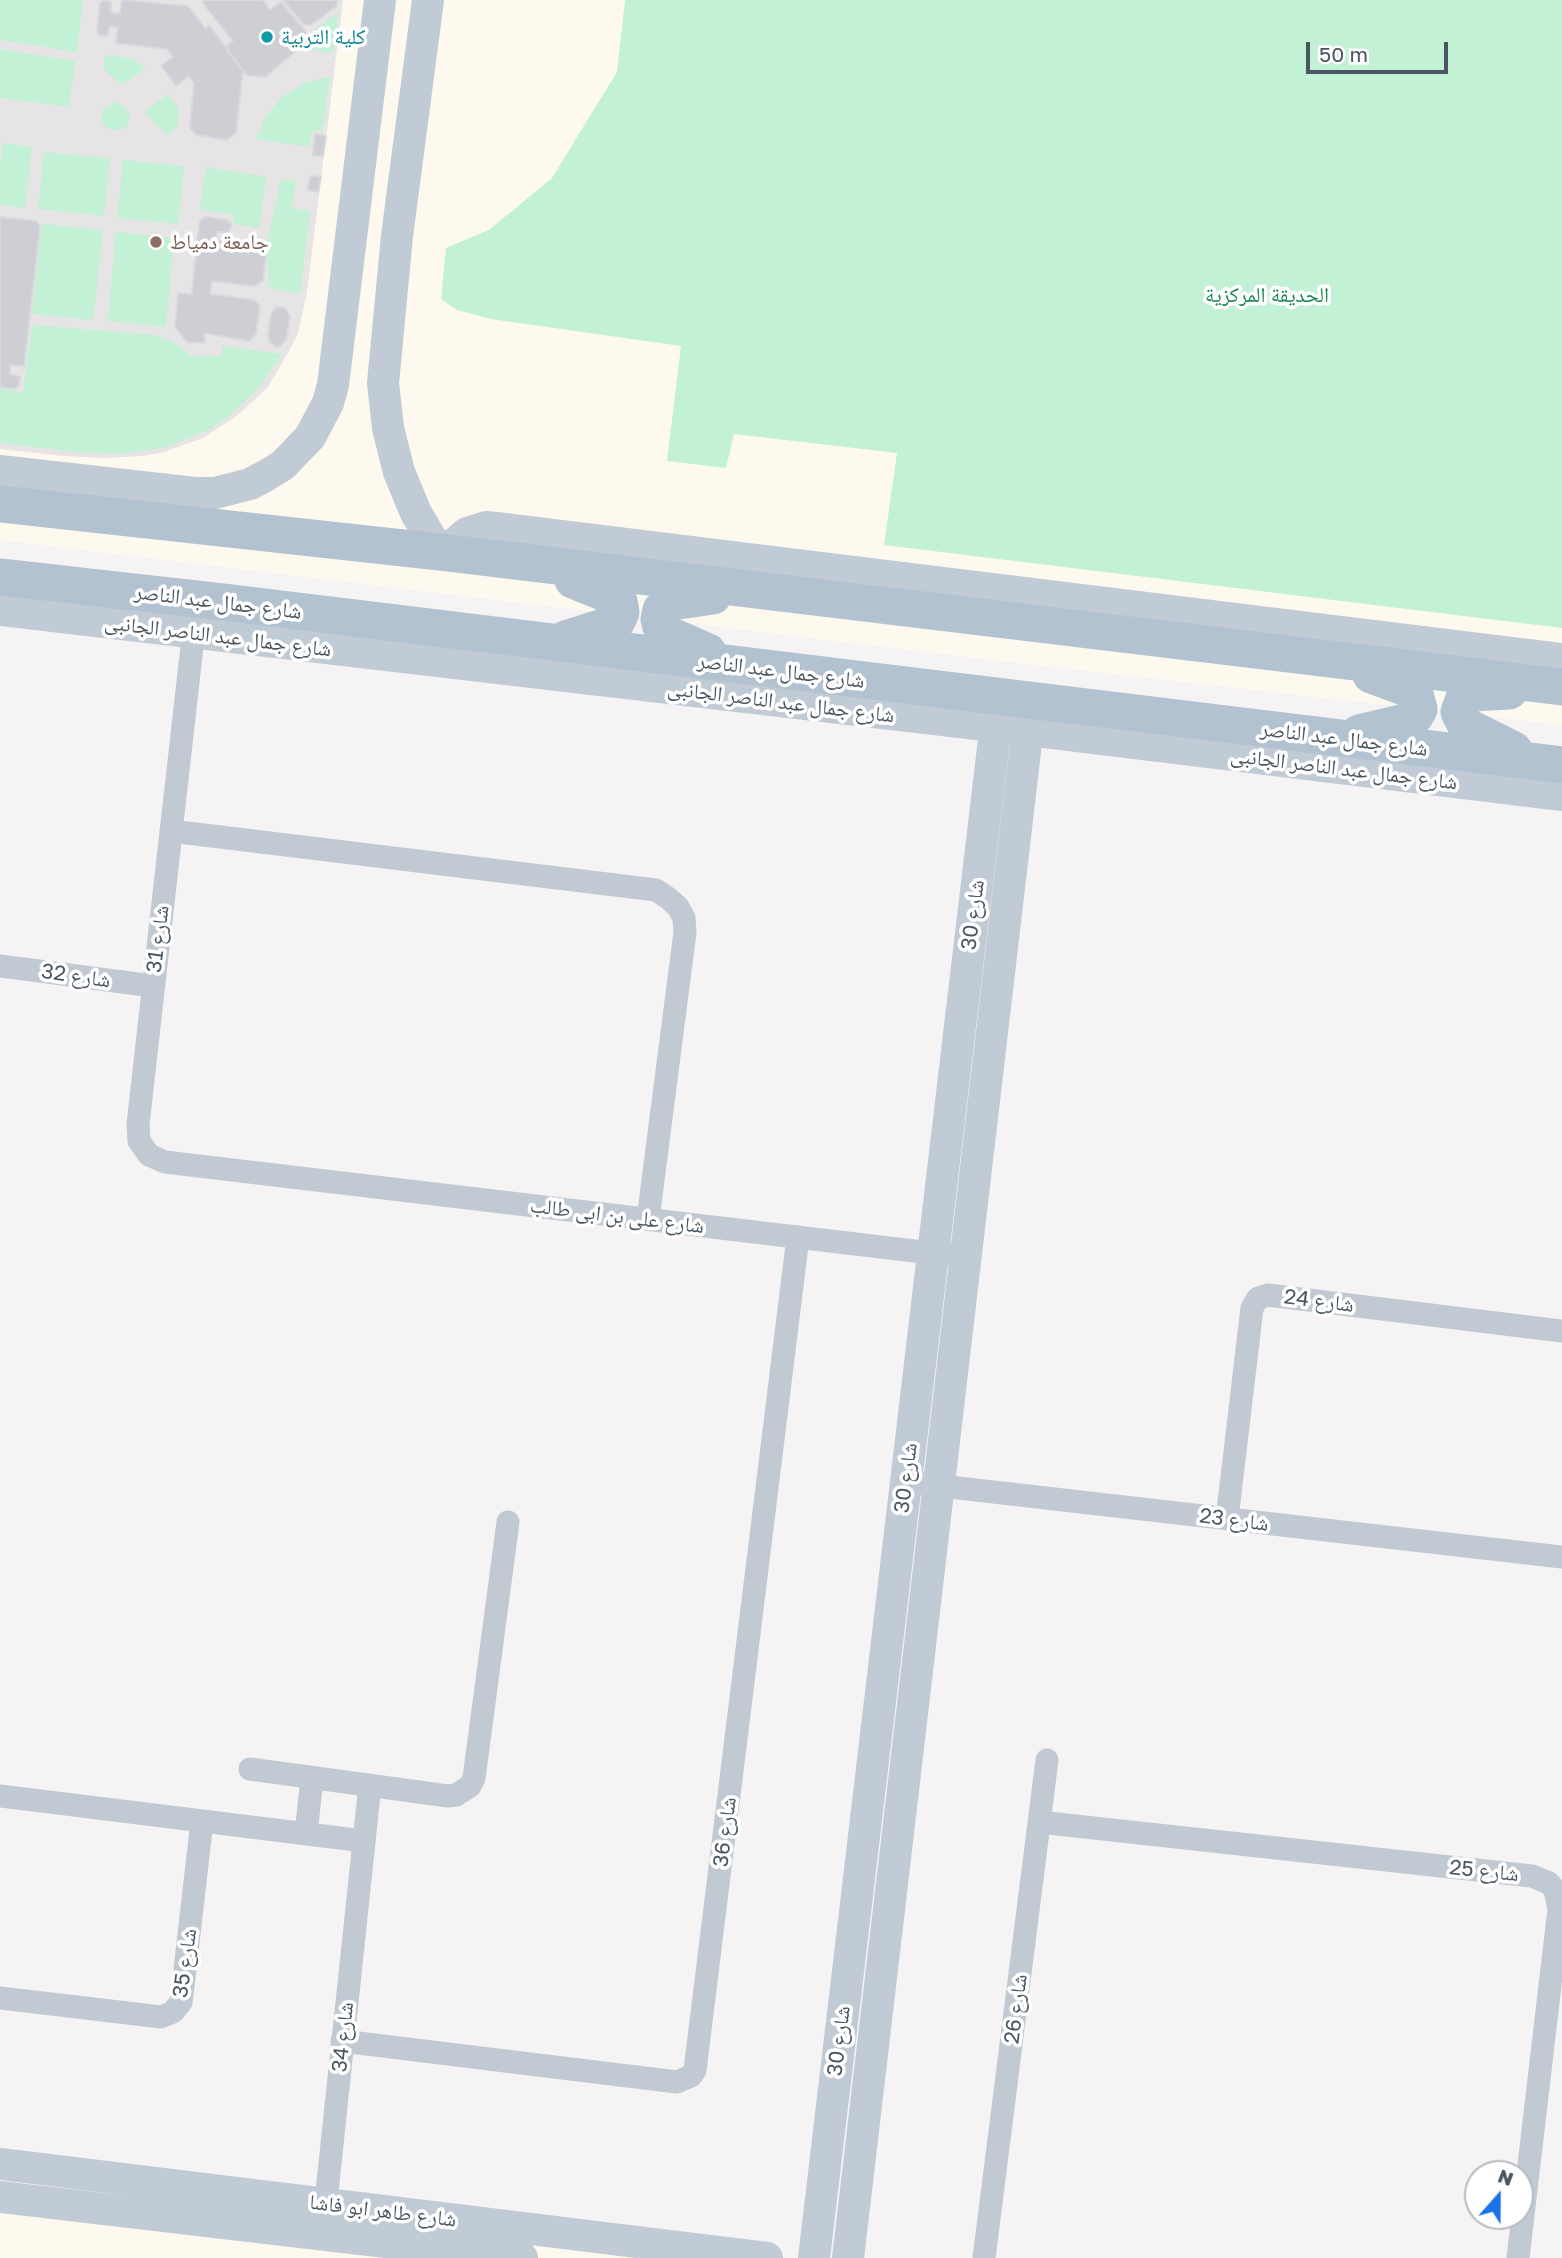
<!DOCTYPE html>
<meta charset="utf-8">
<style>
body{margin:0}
#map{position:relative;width:1562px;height:2258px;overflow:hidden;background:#f5f3f3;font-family:"Golos Text",sans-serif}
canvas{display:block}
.north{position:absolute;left:1464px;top:2160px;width:70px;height:70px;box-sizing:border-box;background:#fff;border:2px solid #b7bbc0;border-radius:50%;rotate:21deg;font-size:19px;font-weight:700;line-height:28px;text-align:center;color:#4a5661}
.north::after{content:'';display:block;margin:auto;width:24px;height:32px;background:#1a73e8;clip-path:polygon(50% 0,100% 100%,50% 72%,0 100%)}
.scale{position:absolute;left:1306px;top:42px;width:142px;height:32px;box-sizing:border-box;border:4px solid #4a5661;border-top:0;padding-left:9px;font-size:21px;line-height:24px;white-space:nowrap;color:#4a5661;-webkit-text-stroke:5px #fff;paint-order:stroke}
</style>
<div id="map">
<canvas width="1562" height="2258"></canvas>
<div class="north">N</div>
<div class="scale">50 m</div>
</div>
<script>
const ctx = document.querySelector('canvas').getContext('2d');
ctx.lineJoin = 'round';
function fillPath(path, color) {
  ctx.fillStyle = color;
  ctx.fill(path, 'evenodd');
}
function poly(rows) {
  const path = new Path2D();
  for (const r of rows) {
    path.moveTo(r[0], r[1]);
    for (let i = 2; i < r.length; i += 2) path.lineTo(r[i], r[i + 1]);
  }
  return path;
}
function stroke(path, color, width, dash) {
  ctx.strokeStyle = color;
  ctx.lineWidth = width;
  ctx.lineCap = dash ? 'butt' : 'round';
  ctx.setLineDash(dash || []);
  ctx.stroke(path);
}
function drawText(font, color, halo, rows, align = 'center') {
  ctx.font = font + ' "Golos Text","Noto Naskh Arabic",sans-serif';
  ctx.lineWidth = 7;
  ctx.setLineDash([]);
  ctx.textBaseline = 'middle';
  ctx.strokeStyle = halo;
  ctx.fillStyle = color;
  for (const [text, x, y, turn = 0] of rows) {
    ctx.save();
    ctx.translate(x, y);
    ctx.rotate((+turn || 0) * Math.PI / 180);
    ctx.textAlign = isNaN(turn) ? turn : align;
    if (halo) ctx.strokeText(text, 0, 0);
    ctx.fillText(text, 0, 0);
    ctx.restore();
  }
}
const commercial = poly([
 [0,0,1562,0,1562,725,1017,663,0,540],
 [0,2180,658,2258,0,2258]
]);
const education = poly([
 [0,0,343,0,307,292,298,333,289,351,268,387,238,415,203,438,164,452,144,456,104,458,64,456,0,449]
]);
const green = poly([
 [0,0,83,0,77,52,0,40],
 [625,0,1562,0,1562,628,884,545,897,453,734,434,726,468,667,461,681,346,491,319,457,310,441,299,446,248,489,230,552,178,617,72],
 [338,12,333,53,313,50,316,29],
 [0,49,75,61,69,107,0,98],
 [114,55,132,59,146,68,122,85,104,69,104,56],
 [330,77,322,131,312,130,310,147,256,139,266,116,282,97,304,83],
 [168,94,178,108,179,117,177,125,168,136,144,112],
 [115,102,121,104,130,113,127,126,116,131,104,126,101,120,104,108],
 [3,143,32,147,25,208,0,205,0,168],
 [44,152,110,158,104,216,38,209],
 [123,160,184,166,178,224,117,218],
 [206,167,266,177,259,228,233,224,234,215,200,210],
 [281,179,296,181,292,208,310,211,300,294,269,288,267,244],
 [42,224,103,230,93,320,32,314],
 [116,232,174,238,166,327,108,321],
 [32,325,153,335,172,341,191,356,221,356,223,346,282,354,258,389,227,418,208,430,166,447,120,454,76,452,0,443,0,389,23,392]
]);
const building = poly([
 [103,0,111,2,111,13,120,14,122,0,188,6,206,29,209,25,243,70,236,132,227,140,197,135,190,128,194,83,189,76,176,86,168,75,161,66,173,57,167,49,116,43,118,27,110,26,107,36,99,35,97,32,100,3,103,0],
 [205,0,263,0,270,10,281,2,306,32,303,45,265,77,247,75,227,51,229,50,226,47,233,41,202,2,205,0],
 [283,0,338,0,337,6,311,25,304,25,283,0],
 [315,134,326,136,323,156,313,155,315,134],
 [310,176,321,177,318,192,308,190,310,176],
 [0,217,36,221,40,227,24,366,10,365,10,374,20,377,19,385,15,389,0,387,0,217],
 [206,217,227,220,232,224,228,232,217,232,216,240,260,247,266,254,263,280,255,286,212,281,210,294,254,300,260,306,256,334,249,341,205,333,204,343,187,342,175,327,178,293,192,294,199,225,201,220,206,217],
 [276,307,285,308,290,316,286,340,280,346,276,347,270,343,268,336,271,314,276,307]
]);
const street = poly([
 [195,620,138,1124,139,1141,149,1155,165,1162,948,1255],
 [171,831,656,890,668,898,678,907,684,918,685,932,648,1219],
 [0,966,153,986],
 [906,1482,1562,1557],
 [1227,1519,1252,1308,1258,1298,1268,1295,1562,1331],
 [250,1769,448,1796,456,1795,470,1786,474,1778,508,1522],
 [0,1796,364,1841],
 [1039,1822,1532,1876,1549,1883,1555,1890,1559,1909,1518,2258],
 [306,1834,312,1778],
 [0,1998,161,2017,173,2012,181,2002,182,1995,202,1821],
 [342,2041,677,2082,691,2076,695,2070,798,1237],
 [324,2220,370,1785],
 [984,2258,1047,1760]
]);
const secondary = poly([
 [428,0,397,236,383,383,388,428,399,472,416,513,439,552],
 [0,471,195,493,215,493,250,484,267,475,283,465,310,437,328,403,333,385,380,0],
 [449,553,453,545,467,533,486,527,496,528,1562,659],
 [0,610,1028,730,1562,795],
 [0,2164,767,2258],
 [0,2197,522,2258],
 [814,2258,998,706],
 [848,2258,1030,709]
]);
const primary = poly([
 [0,504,449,553,1562,687],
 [0,577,231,603,1562,765],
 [565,639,612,624,617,621,621,612,619,601,615,597,573,580],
 [708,652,667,634,661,627,659,619,661,610,672,602,713,596],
 [1509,691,1471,693,1464,698,1459,712,1466,726,1514,750],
 [1359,733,1409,721,1415,716,1419,709,1415,694,1409,689,1371,675]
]);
const markers = [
 [267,37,7,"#0f9aa8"],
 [156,242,7,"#8d6e63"]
];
const cultureNames = [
 ["كلية التربية",281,37]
];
const educationNames = [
 ["جامعة دمياط",170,242]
];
const parkNames = [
 ["الحديقة المركزية",1267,295]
];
const streetNames = [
 ["شارع جمال عبد الناصر",218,602,7],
 ["شارع جمال عبد الناصر الجانبى",218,636,7],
 ["شارع جمال عبد الناصر",781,671,7],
 ["شارع جمال عبد الناصر الجانبى",781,702,7],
 ["شارع جمال عبد الناصر",1344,739,7],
 ["شارع جمال عبد الناصر الجانبى",1344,769,7],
 ["شارع 30",973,915,-83],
 ["شارع 31",158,939,-83],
 ["شارع 32",76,976,8],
 ["شارع على بن ابى طالب",617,1216,7],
 ["شارع 24",1319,1301,7],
 ["شارع 30",906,1478,-83],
 ["شارع 23",1234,1520,7],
 ["شارع 36",725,1832,-83],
 ["شارع 25",1484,1871,6],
 ["شارع 35",185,1963,-82],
 ["شارع 26",1016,2009,-83],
 ["شارع 34",343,2037,-84],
 ["شارع 30",839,2041,-83],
 ["شارع طاهر ابو فاشا",383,2211,7]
];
fillPath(commercial, '#fdf9ef');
fillPath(education, '#e6e4e5');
fillPath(green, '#c3f1d5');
fillPath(building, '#cdcfd5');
stroke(building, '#d7d9de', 2);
stroke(street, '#c1cad2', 23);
stroke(secondary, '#c1cbd6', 32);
stroke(primary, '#b3c2d1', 37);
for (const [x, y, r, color] of markers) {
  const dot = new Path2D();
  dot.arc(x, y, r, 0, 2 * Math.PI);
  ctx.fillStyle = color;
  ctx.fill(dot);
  stroke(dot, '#fff', 2.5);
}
drawText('21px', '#0d838f', '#fff', cultureNames, 'left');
drawText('21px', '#785e54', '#fff', educationNames, 'left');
drawText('21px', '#17864f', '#fff', parkNames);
drawText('21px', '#4a5661', '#fff', streetNames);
</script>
